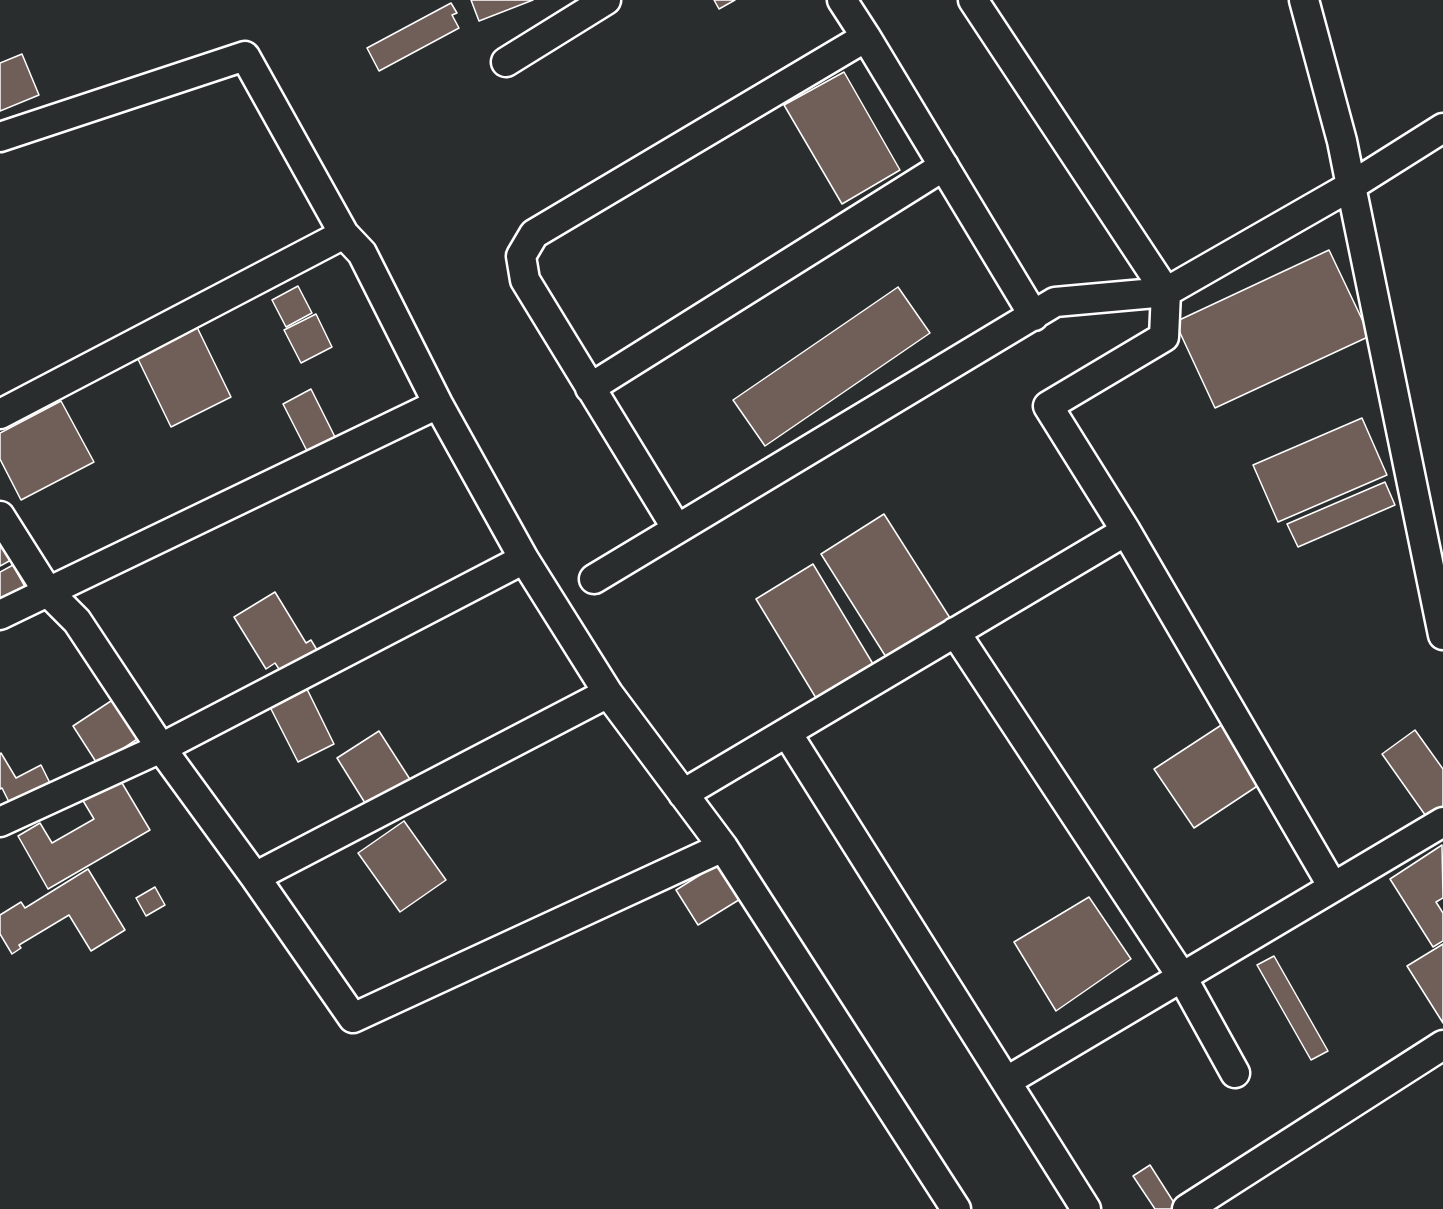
<!DOCTYPE html>
<style>
body{margin:0}
canvas{display:block;background:#2a2d2e}
</style>
<canvas width="1443" height="1209"></canvas>
<script>
const ctx = document.querySelector('canvas').getContext('2d');
ctx.lineJoin = 'round';
function fillPath(path, color) {
  ctx.fillStyle = color;
  ctx.fill(path, 'evenodd');
}
function poly(rows) {
  const path = new Path2D();
  for (const r of rows) {
    path.moveTo(r[0], r[1]);
    for (let i = 2; i < r.length; i += 2) path.lineTo(r[i], r[i + 1]);
  }
  return path;
}
function stroke(path, color, width, dash) {
  ctx.strokeStyle = color;
  ctx.lineWidth = width;
  ctx.lineCap = dash ? 'butt' : 'round';
  ctx.setLineDash(dash || []);
  ctx.stroke(path);
}
const building = poly([
 [471,0,533,0,479,21,471,0],
 [714,0,735,0,719,9,714,0],
 [451,3,457,13,452,15,459,28,379,71,367,48,451,3],
 [22,54,39,95,0,111,0,63,22,54],
 [844,72,900,170,842,204,784,105,844,72],
 [1329,250,1370,336,1215,408,1175,322,1329,250],
 [298,286,312,313,286,327,272,300,298,286],
 [898,287,930,333,765,446,733,400,898,287],
 [316,314,332,347,301,363,284,330,316,314],
 [195,323,231,397,171,427,135,353,195,323],
 [311,389,335,437,307,451,283,404,311,389],
 [61,401,94,462,21,500,0,459,0,433,61,401],
 [1362,418,1387,475,1278,522,1253,465,1362,418],
 [1385,482,1395,505,1298,547,1287,524,1385,482],
 [884,514,950,618,886,657,821,554,884,514],
 [0,539,11,560,0,566,0,539],
 [813,564,873,664,816,698,756,599,813,564],
 [13,565,25,587,0,600,0,572,13,565],
 [275,592,306,643,311,640,317,650,281,672,275,663,266,669,234,617,275,592],
 [307,689,334,744,298,762,270,707,307,689],
 [117,697,142,736,98,765,73,726,117,697],
 [1226,722,1265,781,1194,828,1154,769,1226,722],
 [1415,730,1443,769,1443,809,1428,819,1382,754,1415,730],
 [379,731,413,784,370,811,337,758,379,731],
 [1,753,16,778,41,765,51,785,10,804,2,788,0,789,0,754,1,753],
 [119,778,150,830,48,889,18,836,40,823,52,843,94,819,82,799,119,778],
 [404,821,446,880,400,912,358,853,404,821],
 [1442,845,1443,898,1436,902,1443,913,1443,941,1433,947,1390,879,1442,845],
 [719,863,742,898,698,925,676,890,719,863],
 [88,869,125,930,91,951,69,915,19,945,21,948,12,954,0,934,0,915,21,902,25,908,88,869],
 [155,887,165,905,146,916,136,898,155,887],
 [1089,897,1131,959,1056,1011,1014,942,1089,897],
 [1443,944,1443,1023,1407,966,1443,944],
 [1274,956,1328,1051,1311,1060,1257,965,1274,956],
 [1150,1165,1178,1209,1155,1209,1133,1176,1150,1165]
]);
const minor = poly([
 [842,0,866,37,1034,316],
 [973,0,1166,292,1351,186,1342,141,1304,0],
 [506,62,606,0],
 [1443,128,1351,186,1443,635],
 [0,137,245,56,344,234,362,253,438,404,524,559,608,693,723,847,956,1209],
 [590,388,944,166],
 [0,414,344,234],
 [0,516,48,592,77,621,161,748,255,877,353,1018,723,847],
 [677,529,525,280,521,256,534,234,866,37],
 [1126,531,1333,887],
 [594,579,1055,302,1166,292,1164,337,1048,406,1126,531,683,794],
 [0,615,438,404],
 [955,632,1182,977,1235,1073],
 [787,733,1086,1209],
 [0,822,161,748,524,559],
 [255,877,608,693],
 [1007,1081,1443,822],
 [1187,1209,1443,1045]
]);
fillPath(building, '#705f58');
stroke(building, '#fff', 1.5);
stroke(minor, '#fff', 33);
stroke(minor, '#2a2d2e', 28);
</script>
